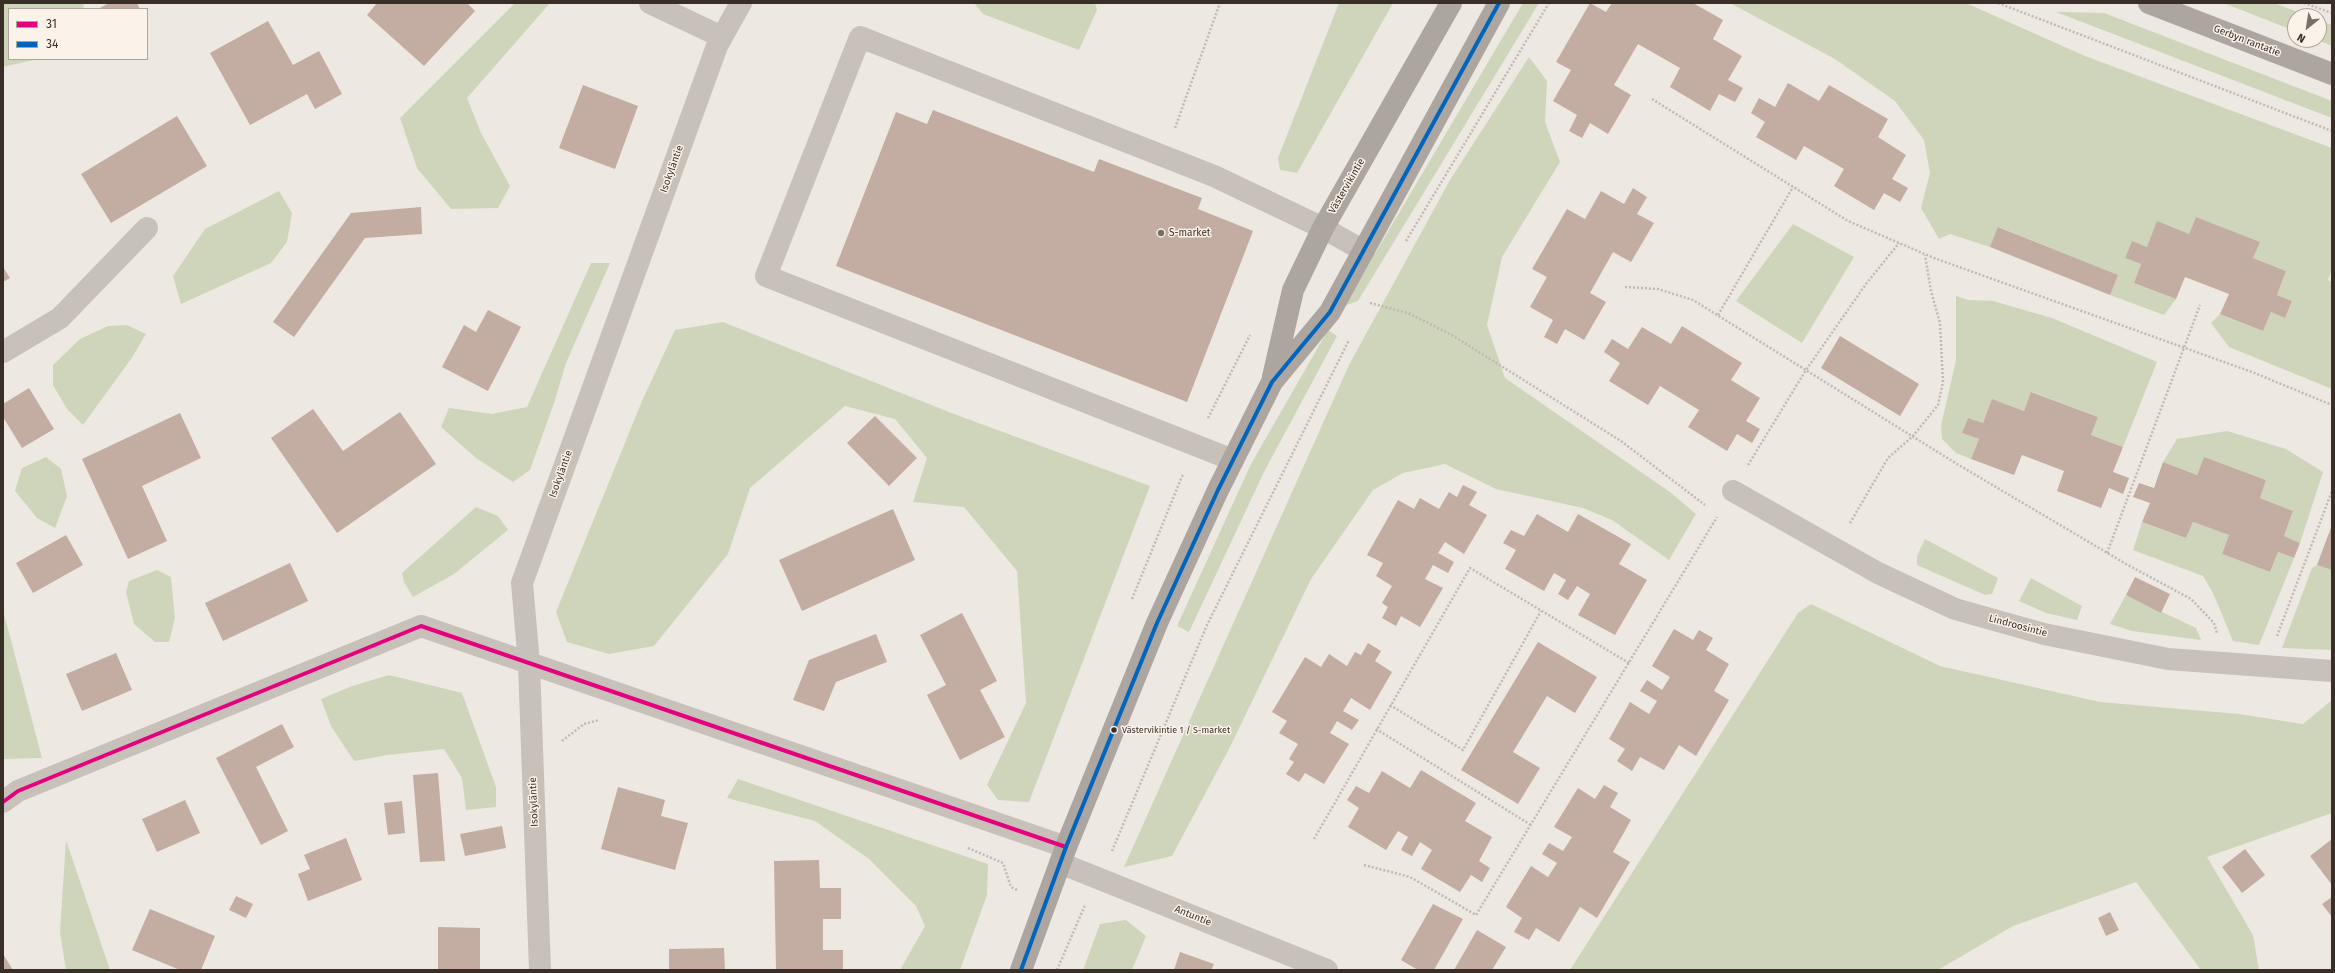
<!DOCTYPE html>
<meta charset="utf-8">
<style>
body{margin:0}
#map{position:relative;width:2335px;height:973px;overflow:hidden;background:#eee8e2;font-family:"Fira Sans",sans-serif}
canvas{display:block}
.frame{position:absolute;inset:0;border:4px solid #392e28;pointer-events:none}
.legend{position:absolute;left:8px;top:8px;width:140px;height:52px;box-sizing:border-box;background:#fbf3e9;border:1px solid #ada49c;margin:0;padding:5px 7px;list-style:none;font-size:12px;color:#392e28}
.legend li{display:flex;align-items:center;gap:8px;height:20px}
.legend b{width:20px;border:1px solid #ada49c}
.north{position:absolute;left:2287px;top:8px;width:40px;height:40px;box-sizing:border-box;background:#fbf3e9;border:1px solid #ada49c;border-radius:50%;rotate:210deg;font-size:11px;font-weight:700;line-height:16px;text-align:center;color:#392e28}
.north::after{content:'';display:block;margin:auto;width:14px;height:18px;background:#786f69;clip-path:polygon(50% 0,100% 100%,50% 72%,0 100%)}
</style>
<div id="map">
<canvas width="2335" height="973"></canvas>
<div class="frame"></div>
<ul class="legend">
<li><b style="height:5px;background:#e5007d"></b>31</li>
<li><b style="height:5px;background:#0065bd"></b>34</li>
</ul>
<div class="north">N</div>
</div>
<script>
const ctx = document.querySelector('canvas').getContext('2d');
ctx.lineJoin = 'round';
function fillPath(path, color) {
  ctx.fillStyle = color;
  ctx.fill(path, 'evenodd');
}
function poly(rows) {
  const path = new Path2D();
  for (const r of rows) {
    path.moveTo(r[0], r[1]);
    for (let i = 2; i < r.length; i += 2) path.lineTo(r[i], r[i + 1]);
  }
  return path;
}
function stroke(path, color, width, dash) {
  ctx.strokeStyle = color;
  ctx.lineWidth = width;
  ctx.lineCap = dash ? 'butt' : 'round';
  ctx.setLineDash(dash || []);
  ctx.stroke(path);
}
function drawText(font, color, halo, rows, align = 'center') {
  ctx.font = font + ' "Fira Sans",sans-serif';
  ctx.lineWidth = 3;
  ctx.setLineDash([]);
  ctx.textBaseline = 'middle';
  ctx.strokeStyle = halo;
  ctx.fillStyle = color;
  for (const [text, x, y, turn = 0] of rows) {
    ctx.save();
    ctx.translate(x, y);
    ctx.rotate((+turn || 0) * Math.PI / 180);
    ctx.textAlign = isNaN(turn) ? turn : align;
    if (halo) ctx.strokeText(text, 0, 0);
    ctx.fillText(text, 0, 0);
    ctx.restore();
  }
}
const green = poly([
 [3,3,84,3,83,9,9,9,9,59,38,59,3,67],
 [515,3,550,3,467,98,481,133,510,186,498,208,451,209,417,168,400,118],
 [974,3,1095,3,1097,10,1079,50,983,14],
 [1339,3,1393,3,1297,173,1280,170,1278,158],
 [1523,3,1539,3,1358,301,1344,306],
 [1730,3,1966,3,2085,56,2332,148,2332,268,2328,280,2332,282,2332,389,2229,347,2211,323,2220,314,2263,331,2271,312,2285,318,2292,301,2277,295,2286,271,2253,258,2259,242,2196,217,2189,234,2147,247,2132,241,2125,258,2141,264,2134,283,2176,299,2164,315,2110,295,2117,275,1999,227,1990,247,1950,234,1939,239,1921,208,1930,173,1924,140,1895,101,1835,59],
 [2223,3,2274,3,2308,16,2295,16,2295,31],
 [2056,12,2104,13,2332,101,2332,118],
 [2319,20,2332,25,2332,46,2317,40,2319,40],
 [1529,57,1547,81,1545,122,1560,162,1502,257,1487,325,1505,378,1670,492,1696,514,1669,560,1612,520,1583,508,1496,489,1445,464,1403,473,1373,490,1311,579,1230,747,1172,856,1124,867,1349,365,1450,180],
 [279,191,292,213,287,242,271,263,181,304,173,276,205,229],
 [1793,224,1854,257,1802,343,1736,301],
 [591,263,610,263,566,363,555,400,530,470,513,482,476,458,441,427,449,408,492,414,527,407],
 [1956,296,1968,300,1993,301,2052,318,2157,362,2123,447,2091,435,2098,417,2032,392,2024,411,1992,399,1983,423,1968,418,1962,433,1979,439,1971,459,1956,453,1942,439,1941,426,1956,360],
 [723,322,954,414,1150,486,1029,802,998,800,987,785,1026,703,1017,571,964,507,913,502,927,458,895,419,845,406,750,488,728,554,654,646,609,654,567,642,556,612,642,401,675,330],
 [127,325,146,334,131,359,83,425,67,409,53,385,53,365,80,339,108,326],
 [1328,330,1337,336,1264,472,1189,632,1177,626,1251,464],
 [2227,431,2286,449,2323,472,2300,543,2284,536,2293,511,2260,498,2266,480,2204,457,2197,475,2163,462,2177,439],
 [46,457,61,469,67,496,55,528,37,518,15,491,22,468],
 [476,507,498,516,508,530,454,574,413,597,404,582,402,573],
 [2142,522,2186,538,2193,522,2229,535,2222,554,2270,572,2278,552,2294,558,2259,645,2233,641,2213,593,2203,576,2133,550],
 [1925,539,1998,578,1992,594,1985,595,1917,565,1917,556],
 [2317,565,2332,570,2332,650,2282,648,2312,568],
 [157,570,171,577,175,618,169,642,155,642,134,624,126,592,129,581],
 [2031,578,2082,606,2077,620,2046,613,2019,601],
 [2126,595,2196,628,2201,640,2132,631,2110,624],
 [1811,604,1940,666,2100,702,2239,714,2303,724,2332,700,2332,813,2207,857,2253,935,2259,970,2201,970,2136,882,2013,926,1938,970,1570,970,1798,613],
 [3,610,42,758,3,759],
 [389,675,462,693,496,787,496,807,466,810,462,778,444,749,388,755,354,761,331,726,321,699,352,686],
 [738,779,988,864,987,895,960,970,900,970,925,926,916,906,869,859,815,821,727,798],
 [66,840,110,970,66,970,60,932],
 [1126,920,1146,936,1132,970,1083,970,1100,924]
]);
const building = poly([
 [109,3,137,3,140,9,98,9],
 [377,3,467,3,475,11,424,66,367,15],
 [1590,3,1606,12,1612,3,1693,3,1723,20,1713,39,1742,56,1728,80,1743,88,1735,102,1719,94,1710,111,1670,87,1680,68,1638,44,1614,85,1631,95,1608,134,1590,123,1582,138,1569,131,1577,115,1553,101,1571,70,1556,62],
 [268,21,293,65,319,51,342,94,315,109,307,94,250,125,210,53],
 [1788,83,1819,101,1829,85,1888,119,1878,137,1906,155,1892,179,1908,188,1900,202,1884,193,1874,210,1834,186,1844,169,1804,146,1796,160,1756,137,1765,122,1751,113,1759,98,1775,107],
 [583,85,638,106,615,169,559,148],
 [933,110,1094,172,1099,159,1202,198,1198,209,1253,231,1187,402,836,266,896,112,927,124],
 [177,116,207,166,111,223,81,174],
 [1633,188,1647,197,1637,214,1654,223,1631,262,1613,252,1590,293,1606,302,1584,340,1565,329,1557,344,1544,337,1553,320,1530,307,1547,277,1532,269,1567,209,1585,219,1601,191,1624,204],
 [421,207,422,234,365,238,294,337,273,322,351,213],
 [2196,217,2260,242,2253,258,2286,271,2277,295,2292,301,2285,318,2271,312,2263,331,2220,314,2229,294,2185,277,2176,299,2134,283,2141,264,2125,258,2132,241,2147,247,2157,221,2189,234],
 [1998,227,2118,275,2110,295,1990,247],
 [3,267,10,278,3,282],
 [488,310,521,327,488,391,442,367,464,325,476,332],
 [1682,326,1742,363,1731,380,1760,398,1746,421,1760,429,1752,443,1737,434,1727,451,1688,427,1699,410,1660,386,1648,405,1609,381,1620,363,1604,352,1612,339,1628,349,1642,327,1671,344],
 [1840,336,1919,384,1900,416,1821,368],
 [29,388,54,429,22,448,3,417,3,404],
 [2031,392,2098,417,2091,435,2123,447,2113,472,2129,478,2123,494,2109,488,2101,508,2057,491,2064,471,2022,455,2014,475,1971,459,1979,439,1962,433,1968,418,1983,423,1992,399,2024,411],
 [313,409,343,451,400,412,436,464,337,533,271,438],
 [180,413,201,458,142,486,167,541,128,559,82,459],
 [875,416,917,458,889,486,847,443],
 [2204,457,2266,480,2260,498,2293,511,2284,536,2300,543,2294,558,2278,552,2270,572,2222,554,2229,535,2193,522,2186,538,2142,522,2150,503,2133,497,2139,483,2154,488,2163,462,2197,475],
 [1463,485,1477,492,1469,505,1487,515,1464,554,1445,542,1438,553,1454,562,1448,573,1433,565,1425,579,1443,588,1420,627,1401,616,1396,626,1382,618,1388,607,1382,603,1392,586,1376,576,1383,563,1367,555,1398,500,1414,509,1420,498,1439,509,1449,492,1457,497],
 [893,509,915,560,802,611,779,560],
 [1537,514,1568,532,1578,514,1631,544,1619,564,1647,580,1615,635,1578,615,1590,594,1577,586,1568,600,1558,594,1566,580,1554,573,1544,591,1505,569,1516,550,1503,543,1511,530,1524,536],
 [2332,525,2332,570,2317,565],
 [66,535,83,565,33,593,16,563],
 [290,563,308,601,223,641,205,603],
 [2135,577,2170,594,2161,613,2126,595],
 [962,613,997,681,980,690,1005,737,960,760,927,695,946,685,920,635],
 [1674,629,1693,640,1699,630,1713,638,1706,650,1729,664,1714,691,1729,700,1696,756,1679,745,1664,770,1640,757,1632,771,1617,761,1625,749,1609,739,1630,702,1649,714,1657,701,1640,691,1647,680,1662,690,1670,677,1652,666],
 [876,634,887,662,836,682,824,711,793,700,809,660],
 [1538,642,1597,677,1575,713,1547,696,1513,752,1540,768,1518,804,1461,770],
 [1368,643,1381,651,1375,661,1392,672,1370,710,1351,698,1343,711,1359,720,1352,730,1337,721,1330,733,1349,744,1324,784,1305,773,1299,782,1286,774,1294,762,1289,759,1298,744,1279,733,1287,721,1272,712,1305,657,1321,667,1329,654,1347,666,1355,652,1361,655],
 [116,653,132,690,82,711,66,674],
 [282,724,294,747,256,767,288,831,261,845,216,758],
 [1421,770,1476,803,1465,821,1492,837,1479,861,1490,868,1482,882,1471,875,1460,892,1421,869,1432,850,1420,842,1412,856,1401,850,1408,837,1398,831,1386,850,1348,827,1359,808,1347,800,1356,786,1369,793,1382,771,1410,788],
 [438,773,445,861,420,862,413,775],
 [1604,785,1618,793,1610,807,1631,820,1613,852,1630,862,1597,918,1580,907,1559,942,1536,928,1529,940,1514,932,1522,918,1506,907,1531,866,1548,877,1557,863,1542,854,1549,843,1563,851,1572,837,1554,827,1578,788,1595,799],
 [618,787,665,800,661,816,688,823,675,870,601,849],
 [185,800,200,833,157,852,142,819],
 [402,801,405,833,388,835,384,803],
 [502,826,506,848,465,856,460,834],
 [346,838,362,880,308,901,298,874,310,869,304,855],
 [2332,839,2332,885,2310,856],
 [2245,849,2265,875,2242,893,2222,867],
 [819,860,820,888,841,888,841,919,823,919,823,950,843,950,843,970,776,970,774,861],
 [236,896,253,904,246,918,229,910],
 [2332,897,2332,917,2322,904],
 [1433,904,1463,919,1434,970,1418,970,1401,960],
 [150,909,215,936,201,970,180,970,132,950],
 [2110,912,2119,930,2106,936,2098,918],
 [438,927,480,928,480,970,438,970],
 [1477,930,1506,947,1492,970,1454,970],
 [724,948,725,970,669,970,669,949],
 [1180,952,1214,964,1211,970,1174,970],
 [3,954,13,970,3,970]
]);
const path = poly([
 [1998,3,2332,131],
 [2304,3,2332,13],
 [1652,99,1848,221,1934,258,2252,372,2332,405],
 [1175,128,1220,3],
 [1406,241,1549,3],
 [1625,287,1658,289,1693,300,1957,464,2126,564,2191,599,2214,623,2217,633],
 [1370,303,1408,313,1450,334,1621,441,1705,505],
 [1718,315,1793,187],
 [1208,418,1250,335],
 [1748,465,1806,370,1866,284,1899,243],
 [1850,523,1888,458,1913,436,1938,405,1943,382,1940,323,1931,291,1925,255],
 [2107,553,2200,305],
 [1132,599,1183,474],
 [2277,636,2332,491],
 [1390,705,1463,750,1541,611],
 [1376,729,1531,825],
 [562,741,584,724,599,720],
 [1314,839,1470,568,1629,663],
 [968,848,1003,863,1011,887,1017,890],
 [1112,851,1207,625,1349,340],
 [1364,865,1410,877,1476,915,1717,517],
 [1057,970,1085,905]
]);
const minor = poly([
 [650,3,722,37],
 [3,352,60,318,147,228],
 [1233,460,766,276,860,37,1214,176,1323,228,1364,251],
 [1733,491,1878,573,1955,609,2044,634,2168,659,2332,671],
 [3,802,18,791,421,626,1066,847],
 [1060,863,1327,970],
 [540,970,529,664,522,583,717,46,741,3]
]);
const major = poly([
 [2149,3,2332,74],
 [1273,377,1293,290,1323,228,1451,3],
 [1021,970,1066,847,1157,623,1218,490,1272,382,1330,312,1499,3]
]);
const bus1 = poly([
 [3,802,18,791,421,626,1066,847]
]);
const bus2 = poly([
 [1021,970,1066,847,1157,623,1218,490,1272,382,1330,312,1499,3]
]);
const markers = [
 [1161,233,4,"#786f69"],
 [1114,730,3.5,"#392e28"]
];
const busNames = [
 ["Västervikintie 1 / S-market",1122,730]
];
const streetNames = [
 ["Gerbyn rantatie",2247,41,21],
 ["Isokyläntie",672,169,-70],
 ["Västervikintie",1347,186,-60],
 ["Isokyläntie",561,474,-70],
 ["Lindroosintie",2018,626,15],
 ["Isokyläntie",534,802,-92],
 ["Antuntie",1193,916,22]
];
const poiNames = [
 ["S-market",1169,233]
];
fillPath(green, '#cfd5ba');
fillPath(building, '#c3aca2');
stroke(path, '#c0b9b3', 2.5, [2, 2]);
stroke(minor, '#c8c1ba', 22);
stroke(major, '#ada59f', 22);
stroke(bus1, '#e5007d', 4);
stroke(bus2, '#0065bd', 4);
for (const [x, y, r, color] of markers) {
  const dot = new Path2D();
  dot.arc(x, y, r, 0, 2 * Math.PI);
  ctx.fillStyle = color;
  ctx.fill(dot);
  stroke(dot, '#fbf3e9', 1.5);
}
drawText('9px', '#392e28', '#fbf3e9', busNames, 'left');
drawText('10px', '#392e28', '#fbf3e9', streetNames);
drawText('10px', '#392e28', '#fbf3e9', poiNames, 'left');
</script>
